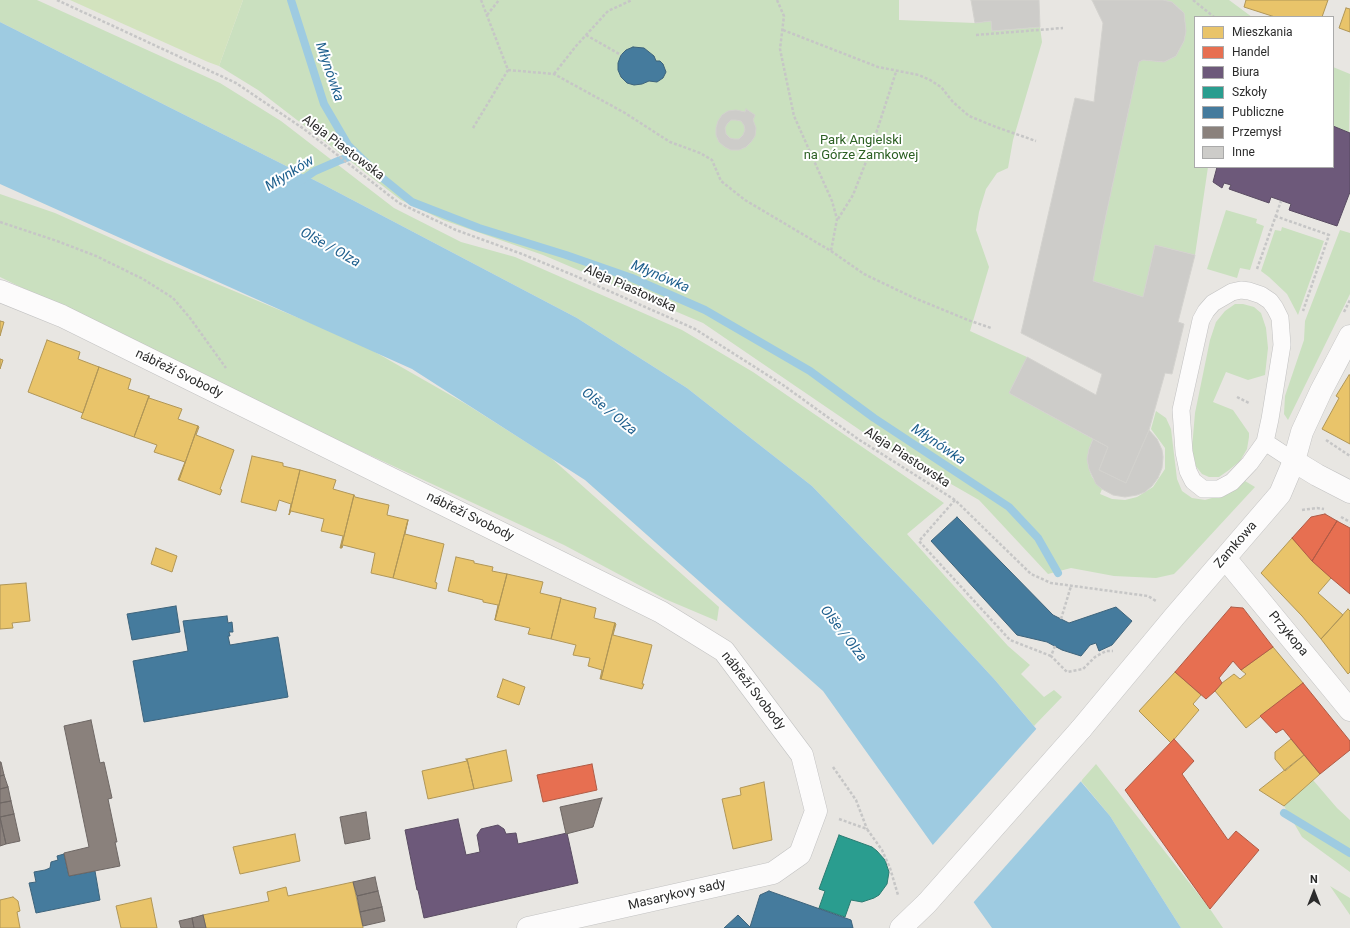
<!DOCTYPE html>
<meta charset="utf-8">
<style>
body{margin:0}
#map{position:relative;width:1350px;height:928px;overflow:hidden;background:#e8e6e2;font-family:Roboto,sans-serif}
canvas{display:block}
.legend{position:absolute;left:1194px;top:16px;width:140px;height:152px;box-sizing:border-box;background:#fff;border:1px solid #aaa;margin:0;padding:5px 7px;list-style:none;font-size:12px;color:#2b2b2b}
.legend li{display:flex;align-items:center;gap:8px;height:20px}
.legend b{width:20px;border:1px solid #aaa}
.north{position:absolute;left:1294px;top:872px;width:40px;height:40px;-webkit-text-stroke:3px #fff;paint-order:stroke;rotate:0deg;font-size:11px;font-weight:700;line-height:16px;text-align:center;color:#2b2b2b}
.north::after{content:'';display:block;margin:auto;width:14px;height:18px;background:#2b2b2b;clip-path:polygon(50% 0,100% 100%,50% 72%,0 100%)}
</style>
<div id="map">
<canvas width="1350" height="928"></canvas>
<ul class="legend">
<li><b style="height:11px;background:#e9c46a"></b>Mieszkania</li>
<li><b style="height:11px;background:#e76f51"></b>Handel</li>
<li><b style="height:11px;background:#6d597a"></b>Biura</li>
<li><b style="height:11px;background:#2a9d8f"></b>Szkoły</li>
<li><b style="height:11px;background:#457b9d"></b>Publiczne</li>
<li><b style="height:11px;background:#8a817c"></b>Przemysł</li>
<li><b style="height:11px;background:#cdccc9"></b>Inne</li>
</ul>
<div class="north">N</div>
</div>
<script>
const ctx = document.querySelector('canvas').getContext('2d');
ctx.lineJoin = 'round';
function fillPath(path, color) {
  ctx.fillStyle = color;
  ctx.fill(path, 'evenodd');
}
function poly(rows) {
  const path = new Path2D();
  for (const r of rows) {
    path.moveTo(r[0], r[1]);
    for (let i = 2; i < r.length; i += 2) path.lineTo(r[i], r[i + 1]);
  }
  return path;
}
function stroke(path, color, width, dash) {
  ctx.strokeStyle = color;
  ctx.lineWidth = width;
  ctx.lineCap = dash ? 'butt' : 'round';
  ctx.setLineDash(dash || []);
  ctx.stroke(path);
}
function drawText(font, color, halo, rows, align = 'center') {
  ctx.font = font + ' Roboto,sans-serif';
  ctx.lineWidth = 4;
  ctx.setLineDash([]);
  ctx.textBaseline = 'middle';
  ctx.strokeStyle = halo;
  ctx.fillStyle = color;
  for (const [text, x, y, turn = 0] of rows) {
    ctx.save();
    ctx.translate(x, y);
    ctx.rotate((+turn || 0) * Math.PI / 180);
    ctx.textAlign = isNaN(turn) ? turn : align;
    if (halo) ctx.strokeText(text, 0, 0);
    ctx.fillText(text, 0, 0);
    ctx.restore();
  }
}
const green = poly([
 [0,0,37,0,220,83,281,121,394,208,461,242,515,257,682,330,753,372,944,503,907,534,1008,646,1030,665,1021,674,1044,697,1054,690,1062,697,1034,726,995,680,914,592,812,486,687,388,577,318,324,185,0,22],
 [243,0,899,0,899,20,975,23,991,21,992,31,1040,27,1042,42,1013,140,1008,168,997,173,986,189,979,212,976,230,989,267,970,331,1027,357,1009,393,1093,439,1089,449,1087,459,1089,469,1092,477,1102,489,1100,494,1112,499,1125,500,1137,497,1153,487,1165,469,1165,448,1151,429,1156,411,1166,418,1171,429,1177,479,1182,491,1192,498,1205,500,1226,494,1245,481,1255,487,1182,566,1174,574,1156,578,1114,576,1071,568,1048,574,979,500,876,441,703,323,543,255,443,220,401,200,258,90,219,66],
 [1163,0,1229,0,1252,17,1195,17,1195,167,1208,167,1195,255,1155,245,1143,297,1093,281,1103,229,1139,62,1143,60,1164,62,1176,56,1184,41,1186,31,1184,13,1172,2],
 [1333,67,1350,74,1349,133,1333,126],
 [0,194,55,213,167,263,361,344,466,404,551,458,719,607,717,621,665,599,564,545,257,403,0,277],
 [1226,210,1257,219,1256,223,1264,226,1250,270,1240,268,1237,278,1207,269],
 [1282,227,1324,241,1298,315,1287,294,1269,277,1261,271,1275,230,1281,231],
 [1340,230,1350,233,1350,294,1288,420,1284,414,1285,396,1304,340,1305,321],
 [1235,304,1243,304,1254,307,1261,313,1266,328,1268,348,1265,375,1248,380,1226,372,1213,402,1233,410,1249,433,1249,437,1247,449,1240,461,1229,470,1219,477,1209,477,1202,474,1194,464,1192,448,1195,413,1210,340,1216,322,1225,311],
 [1096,764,1210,909,1223,928,1181,928,1110,816,1081,781],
 [1313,780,1337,808,1350,820,1350,872,1302,837,1284,806],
 [1330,886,1350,898,1350,915]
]);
const pitch = poly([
 [70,0,243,0,219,66,208,62]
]);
const water = poly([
 [0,22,324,185,577,318,687,388,812,486,914,592,995,680,1110,816,1181,928,992,928,823,691,585,480,412,369,0,184]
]);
const pier = poly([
 [1038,727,1082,780,972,904,931,847]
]);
const homes = poly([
 [1246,0,1328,0,1322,17,1275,17,1244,7,1246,0],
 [1346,8,1350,9,1350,32,1339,28,1346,8],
 [0,321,4,322,0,336,0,321],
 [47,340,80,352,78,359,99,367,83,413,28,392,47,340],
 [0,359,3,360,0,369,0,359],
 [99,367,131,379,128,389,149,396,134,437,81,418,99,367],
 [1349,375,1350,375,1350,444,1322,429,1339,398,1336,396,1349,375],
 [149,396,149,398,182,409,178,419,198,426,179,480,178,480,185,462,154,452,157,445,134,437,149,396],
 [198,426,199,427,196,435,234,450,220,489,222,490,220,495,179,480,198,426],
 [252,456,283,463,283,466,300,470,289,515,291,504,279,500,276,511,241,502,252,456],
 [300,470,336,480,333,489,354,495,341,548,340,548,343,536,321,531,324,519,291,511,289,515,300,470],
 [354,495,355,497,389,505,387,515,408,520,393,578,371,573,375,553,343,545,342,548,341,548,354,495],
 [408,520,405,534,444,544,435,582,437,583,436,589,393,578,408,520],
 [1292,538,1331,578,1318,593,1343,615,1321,639,1302,616,1261,573,1292,538],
 [156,548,177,556,172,572,151,564,156,548],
 [456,557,474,561,474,563,493,567,492,571,507,574,495,620,495,619,498,605,483,602,483,600,448,591,456,557],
 [507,574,543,582,540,593,561,598,551,639,528,634,530,628,495,620,507,574],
 [26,583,30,621,12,623,13,628,0,629,0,585,26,583],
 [561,598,562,599,596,608,594,618,615,623,601,679,600,679,602,670,588,666,590,658,573,655,576,645,551,639,561,598],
 [1348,609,1350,611,1350,672,1348,674,1321,639,1348,609],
 [615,623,616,624,613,635,652,645,642,684,644,684,642,689,601,679,615,623],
 [1273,647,1303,683,1246,728,1215,691,1222,683,1234,674,1240,679,1246,674,1241,670,1273,647],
 [1175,672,1201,695,1193,704,1199,710,1171,743,1139,711,1175,672],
 [503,679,525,687,519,705,497,697,503,679],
 [1291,739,1304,755,1285,771,1275,759,1275,752,1291,739],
 [506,750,512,781,474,789,467,759,506,750],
 [1304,755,1320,774,1284,806,1259,790,1304,755],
 [466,759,467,759,474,789,428,799,422,771,467,761,466,759],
 [764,782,772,840,733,849,722,799,741,795,740,788,764,782],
 [295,834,300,861,240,874,233,847,295,834],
 [353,882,363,928,206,928,203,915,269,901,267,892,286,887,288,896,353,882],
 [13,897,18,901,20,911,17,912,20,928,0,928,0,900,13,897],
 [151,898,157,928,121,928,116,906,151,898]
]);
const shops = poly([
 [1325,514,1337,521,1312,561,1292,538,1311,517,1325,514],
 [1337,521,1350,528,1350,594,1331,578,1312,561,1337,521],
 [1231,607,1243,608,1273,647,1241,670,1233,661,1219,678,1222,683,1215,691,1206,699,1175,672,1231,607],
 [1303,683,1350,741,1350,750,1320,774,1283,729,1276,733,1260,716,1303,683],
 [1174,739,1194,761,1182,774,1228,840,1236,831,1259,850,1210,909,1125,790,1174,739],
 [592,764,597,790,543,802,537,775,592,764]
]);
const offices = poly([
 [1333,126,1350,133,1350,192,1337,226,1289,210,1291,204,1271,197,1269,203,1229,189,1231,185,1224,183,1222,188,1213,182,1217,167,1333,167,1333,126],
 [458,819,466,855,480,852,477,835,481,829,498,825,504,829,506,834,516,833,518,844,567,833,578,883,424,918,418,890,417,890,405,830,458,819]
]);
const schools = poly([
 [839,835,872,847,877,851,885,860,889,872,887,884,879,895,874,898,862,902,851,900,845,917,819,908,825,891,819,889,839,835]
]);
const public = poly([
 [633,47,644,48,654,56,656,61,660,61,663,64,666,72,663,78,657,82,649,81,642,84,634,85,627,83,621,77,618,70,618,63,621,55,626,50,633,47],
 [957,517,1053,615,1069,623,1116,607,1132,621,1112,645,1099,651,1096,643,1090,645,1081,656,1062,650,1047,642,1017,635,931,541,957,517],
 [176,606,180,632,132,640,127,614,176,606],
 [227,616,228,623,232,622,233,632,229,632,230,636,228,636,230,645,278,637,288,697,144,722,133,661,188,651,183,621,227,616],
 [64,854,69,876,95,871,100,900,36,913,29,883,36,882,34,872,45,870,50,868,51,862,58,860,57,856,64,854],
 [769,891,851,920,853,928,724,928,738,915,750,927,760,895,769,891]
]);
const industry = poly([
 [91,720,100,763,104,762,112,798,108,799,117,842,115,842,120,866,69,876,64,853,89,847,64,726,91,720],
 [0,762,1,762,4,775,0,776,0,762],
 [4,775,8,787,0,789,0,776,4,775],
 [8,787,11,801,0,803,0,789,8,787],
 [602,798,593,827,566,834,560,807,602,798],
 [11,801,14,814,0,817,0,803,11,801],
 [366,812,370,839,345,844,340,817,366,812],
 [14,814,20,841,6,844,0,817,14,814],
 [0,818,6,844,0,846,0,818],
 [375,877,378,891,357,896,353,882,375,877],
 [378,891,382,907,360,912,357,896,378,891],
 [382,907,385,921,363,926,360,912,382,907],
 [203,915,206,928,194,928,192,918,203,915],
 [192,918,194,928,181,928,179,921,192,918]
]);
const stream = poly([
 [291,0,324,104,348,145,380,176,412,202,479,228,566,255,632,278,705,310,810,371,874,418,1009,507,1038,538,1058,573],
 [299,182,315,171,338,161,357,154],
 [1284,813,1350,853]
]);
const building = poly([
 [971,0,1039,0,1040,27,992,31,991,21,975,23,971,0],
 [1092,0,1163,0,1172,2,1184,13,1186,31,1184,41,1176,56,1164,62,1143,60,1139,62,1103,229,1093,281,1143,297,1155,245,1195,255,1178,322,1184,324,1172,374,1165,373,1149,430,1126,483,1099,470,1108,447,1009,393,1027,357,1096,395,1102,374,1021,333,1075,98,1094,102,1103,23,1092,0],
 [746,109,755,115,753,120,756,128,755,136,751,142,746,147,739,150,731,150,725,147,719,142,716,135,716,128,718,121,722,115,728,111,736,110,745,112,746,109],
 [731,120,736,120,741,121,744,125,745,130,743,135,739,139,734,139,730,138,726,134,725,128,727,124,731,120],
 [1149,430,1157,439,1162,450,1163,457,1162,468,1158,478,1152,486,1145,492,1137,495,1125,497,1113,495,1102,489,1096,484,1089,469,1087,459,1089,449,1093,439,1108,447,1099,470,1126,483,1149,430]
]);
const path = poly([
 [57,0,236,83,304,129,399,203,456,230,522,254,573,275,695,329,783,385,858,439,955,500,1031,574,1051,583,1148,596,1156,601],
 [481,0,508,70,554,74,625,113,670,142,700,153,712,160,721,181,745,200,831,251,864,274,912,297,968,320,991,328],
 [777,0,784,16,780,49,794,116,832,201,837,219,831,251],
 [1193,0,1214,17],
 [487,15,499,0],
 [783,30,878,67,919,75,930,80,941,87,953,102,969,116,996,127,1036,141],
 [586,35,621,55],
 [976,35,1063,28],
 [554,74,576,46,608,11,632,0],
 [473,128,508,70],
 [1275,216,1329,235,1303,311],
 [838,219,853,195,871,149,896,72],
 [0,222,57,241,96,256,143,279,173,298,190,318,226,368],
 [1257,269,1281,201],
 [1344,312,1350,300],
 [1237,397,1249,403],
 [1326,440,1350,456],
 [955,500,919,541,1010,640,1051,656],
 [1302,510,1317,508,1324,509],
 [1341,517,1350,522],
 [1061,619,1071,586],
 [1055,646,1051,656,1067,672,1083,669,1095,657,1106,651,1113,651],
 [833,767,856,800,867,829],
 [839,819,867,829,882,850,890,868,898,895]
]);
const lane = poly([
 [1241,290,1249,291,1261,295,1270,301,1275,308,1280,318,1282,345,1270,419,1265,442,1250,463,1232,482,1219,489,1203,489,1193,481,1188,471,1184,452,1181,410,1201,320,1206,311,1213,303,1232,292,1241,290],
 [1265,442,1294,461]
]);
const street = poly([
 [0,291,62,316,661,612,724,651,802,755,816,811,800,854,773,873,528,928],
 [1294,461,1317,475,1350,492],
 [1225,558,1350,710],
 [1081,729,1175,616,1280,494,1294,461,1302,432,1321,391,1350,336]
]);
const secondary = poly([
 [901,928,927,903,1081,729]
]);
const parkNames = [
 ["Park Angielski",861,141],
 ["na Górze Zamkowej",861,156]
];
const streetNames = [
 ["Aleja Piastowska",343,148,37],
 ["Aleja Piastowska",630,289,24],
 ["nábřeží Svobody",179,374,26],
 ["Aleja Piastowska",907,458,33],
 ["nábřeží Svobody",470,517,26],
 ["Zamkowa",1236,545,-49],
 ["Przykopa",1288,634,50],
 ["nábřeží Svobody",753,691,52],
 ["Masarykovy sady",677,895,-13]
];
const waterNames = [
 ["Młynówka",329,72,71],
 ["Młynków",290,174,-32],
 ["Olše / Olza",330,248,29],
 ["Młynówka",660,277,23],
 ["Olše / Olza",609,412,39],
 ["Młynówka",938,445,34],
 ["Olše / Olza",843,634,52]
];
fillPath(green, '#cae0bf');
fillPath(pitch, '#d3e3be');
fillPath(water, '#9ecbe1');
fillPath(pier, '#e8e6e2');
fillPath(homes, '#e9c46a');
stroke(homes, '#b09657', 1);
fillPath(shops, '#e76f51');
stroke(shops, '#af5b46', 1);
fillPath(offices, '#6d597a');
stroke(offices, '#594b62', 1);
fillPath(schools, '#2a9d8f');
stroke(schools, '#2a7b71', 1);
fillPath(public, '#457b9d');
stroke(public, '#3d637b', 1);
fillPath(industry, '#8a817c');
stroke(industry, '#6e6764', 1);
stroke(stream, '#9ecbe1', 8);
fillPath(building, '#cdccc9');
stroke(building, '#d3d2ce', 1);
stroke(lane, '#c2c2c2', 18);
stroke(street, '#c2c2c2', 23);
stroke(secondary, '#c2c2c2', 23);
stroke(path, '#c6c6c6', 2.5, [3, 2]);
stroke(lane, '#fcfbfb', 17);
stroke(street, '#fcfbfb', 22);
stroke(secondary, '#fcfbfb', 22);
drawText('13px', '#2c6023', '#fff', parkNames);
drawText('13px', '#2b2b2b', '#fff', streetNames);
drawText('italic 14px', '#1e5f8d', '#fff', waterNames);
</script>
